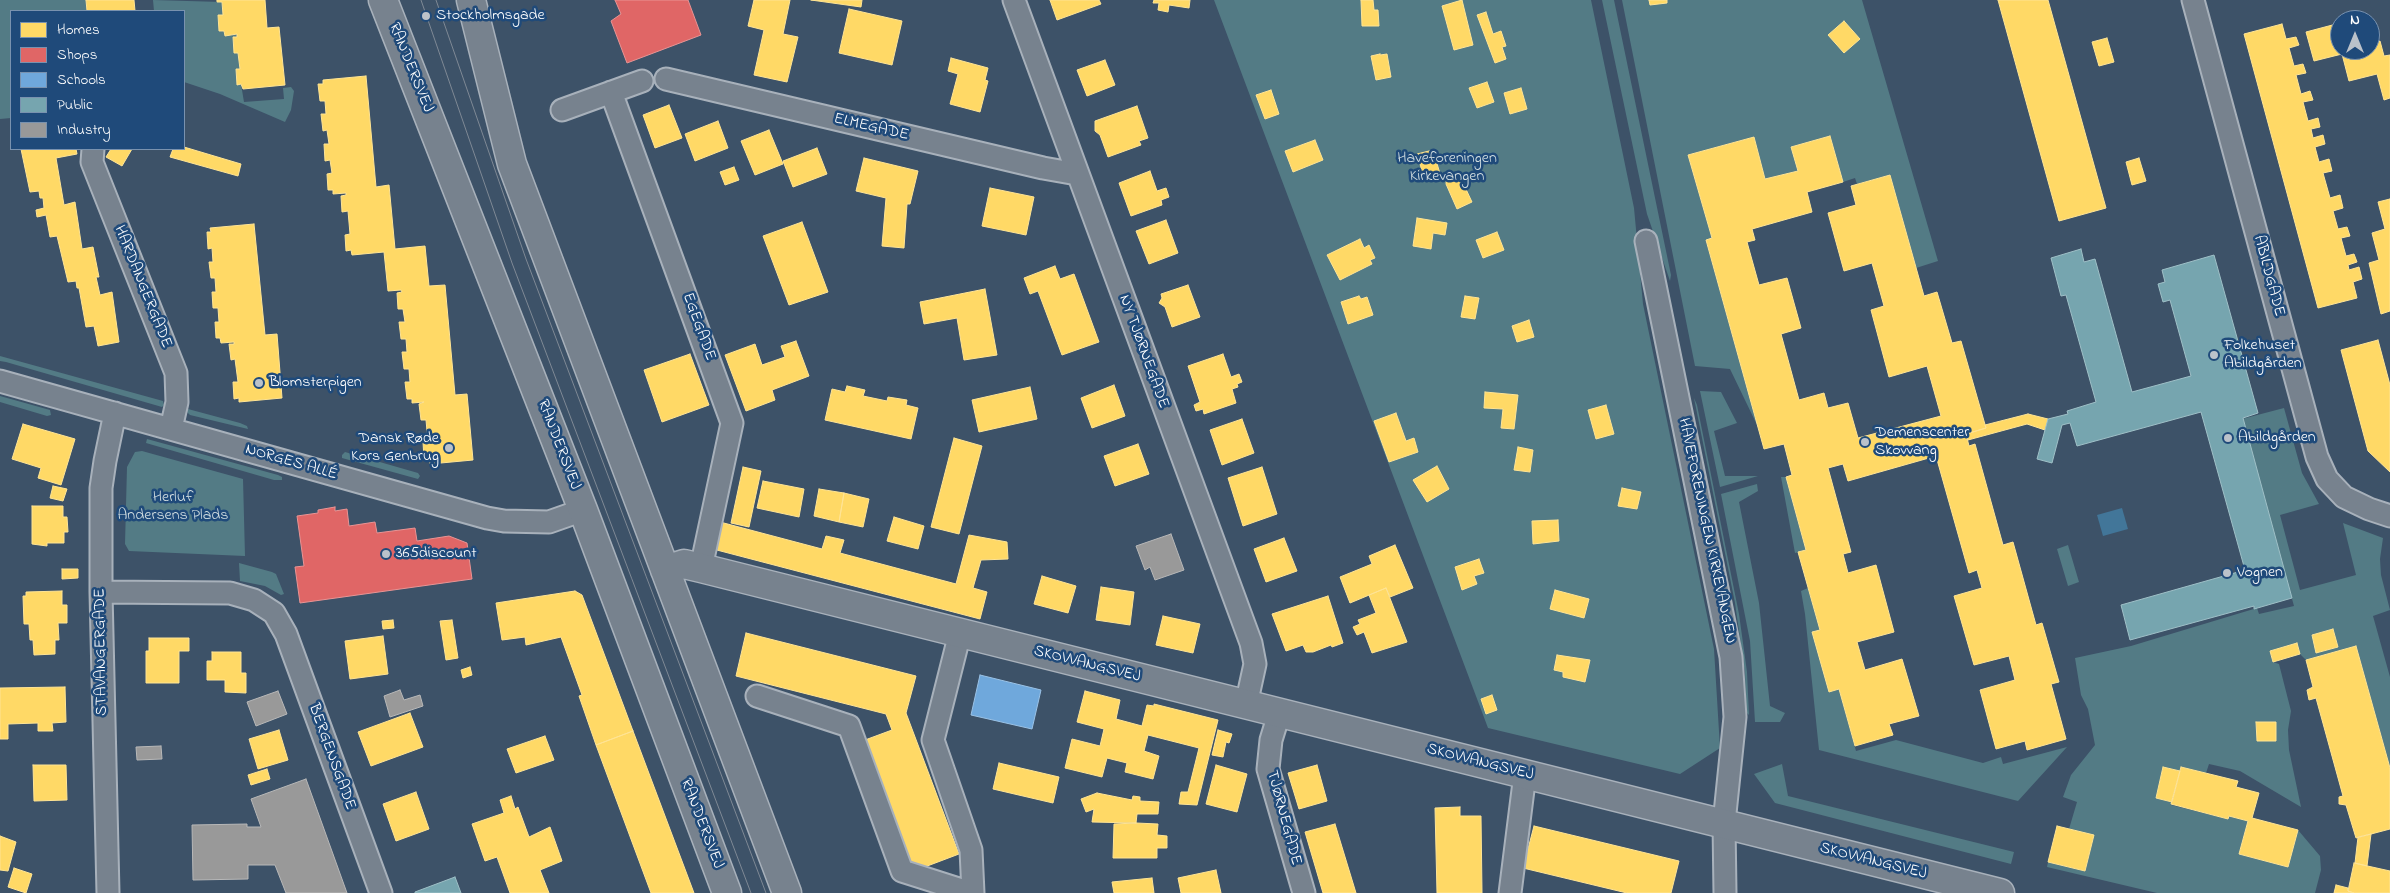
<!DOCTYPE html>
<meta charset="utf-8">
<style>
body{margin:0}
#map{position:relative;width:2390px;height:893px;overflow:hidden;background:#3d5268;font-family:"Indie Flower",sans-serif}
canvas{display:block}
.legend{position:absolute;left:10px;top:10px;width:175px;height:140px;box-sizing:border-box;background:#1f4a7a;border:1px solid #7992af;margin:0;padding:6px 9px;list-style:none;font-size:15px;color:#fff}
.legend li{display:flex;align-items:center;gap:10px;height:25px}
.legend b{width:25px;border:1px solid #7992af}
.north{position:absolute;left:2330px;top:10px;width:50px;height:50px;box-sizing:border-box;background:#1f4a7a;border:1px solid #7992af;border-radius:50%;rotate:0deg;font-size:14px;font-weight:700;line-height:20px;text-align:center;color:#fff}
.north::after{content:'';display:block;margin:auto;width:18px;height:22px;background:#bbc2ca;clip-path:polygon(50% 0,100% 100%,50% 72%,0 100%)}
</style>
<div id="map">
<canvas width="2390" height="893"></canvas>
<ul class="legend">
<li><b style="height:14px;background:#ffd966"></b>Homes</li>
<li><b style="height:14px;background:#e06666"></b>Shops</li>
<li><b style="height:14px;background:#6fa8dc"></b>Schools</li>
<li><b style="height:14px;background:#76a5af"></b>Public</li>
<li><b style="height:14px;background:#999"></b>Industry</li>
</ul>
<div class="north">N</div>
</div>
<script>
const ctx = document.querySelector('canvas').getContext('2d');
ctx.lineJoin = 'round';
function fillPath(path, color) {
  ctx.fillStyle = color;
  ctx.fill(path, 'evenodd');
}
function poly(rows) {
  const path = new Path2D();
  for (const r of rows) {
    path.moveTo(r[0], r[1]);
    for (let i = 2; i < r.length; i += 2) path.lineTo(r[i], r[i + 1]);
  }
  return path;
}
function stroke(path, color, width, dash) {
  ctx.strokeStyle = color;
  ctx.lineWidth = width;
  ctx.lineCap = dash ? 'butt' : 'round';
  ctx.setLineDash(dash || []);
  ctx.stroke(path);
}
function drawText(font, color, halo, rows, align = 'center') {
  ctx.font = font + ' "Indie Flower",sans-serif';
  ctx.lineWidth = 5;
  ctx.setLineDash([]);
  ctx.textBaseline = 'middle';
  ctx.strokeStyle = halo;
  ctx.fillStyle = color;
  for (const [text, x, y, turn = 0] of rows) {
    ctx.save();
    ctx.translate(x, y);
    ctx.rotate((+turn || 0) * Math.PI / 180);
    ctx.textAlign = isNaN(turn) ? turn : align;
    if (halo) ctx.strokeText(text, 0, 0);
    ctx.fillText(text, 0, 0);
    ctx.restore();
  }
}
const green = poly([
 [0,0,86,0,87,11,11,11,11,118,0,119],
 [153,0,222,2,223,15,218,16,219,31,224,31,225,36,237,34,237,37,233,37,234,53,238,53,240,69,236,69,237,84,241,84,244,102,284,99,283,88,291,87,294,91,291,110,285,122,220,94,184,82,184,11,154,11],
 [1214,0,1591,0,1634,208,1643,304,1714,649,1720,748,1680,774,1488,728],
 [1602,0,1614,0,1671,275,1670,281,1647,214],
 [1622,0,1862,0,1938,261,1916,268,1890,175,1857,184,1855,178,1843,182,1830,136,1792,147,1798,171,1765,179,1754,137,1688,155,1712,238,1706,241,1758,427,1730,369,1695,366],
 [0,356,163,401,164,405,162,407,6,362,0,361],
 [1700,391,1721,392,1737,423,1714,431,1725,476,1758,476,1720,487],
 [0,396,50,410,51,415,47,416,0,402],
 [1694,398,1697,405,1739,614,1747,672,1749,715,1746,712,1745,673,1735,603],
 [2284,408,2302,473,2319,504,2280,515,2300,590,2356,575,2343,523,2383,538,2380,559,2381,575,2390,610,2373,616,2390,677,2390,768,2356,646,2306,660,2300,654,2297,644,2270,651,2273,662,2279,664,2291,711,2288,730,2289,750,2301,807,2240,771,2209,764,2206,773,2181,767,2180,771,2163,767,2156,798,2172,802,2171,805,2228,819,2229,816,2248,821,2239,854,2288,867,2298,830,2320,856,2321,870,2315,893,2157,893,2047,867,2048,862,2085,871,2094,836,2069,829,2077,802,2063,797,2071,775,2095,745,2088,709,2081,695,2075,658,2131,646,2257,608,2259,614,2294,606,2242,419],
 [2333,629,2338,647,2317,653,2312,635],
 [2256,722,2276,722,2276,741,2257,741],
 [188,409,240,423,247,426,248,429,190,415,187,412],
 [147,439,278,475,282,477,282,480,274,480,146,443],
 [142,451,243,479,245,556,129,551,125,544,127,467,135,452],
 [345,452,418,473,420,476,418,479,342,458,342,455],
 [1781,477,1786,477,1806,550,1795,553],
 [1757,484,1758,491,1739,502,1759,603,1770,706,1785,713,1780,722,1755,722,1750,641,1721,494],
 [2068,545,2079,582,2068,586,2057,549],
 [239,563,272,572,276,574,284,594,281,595,265,586,240,581],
 [1808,588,1820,630,1829,692,1839,689,1856,751,1896,740,1983,763,2001,757,2003,764,2067,747,2018,801,1819,750,1805,614,1801,591],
 [1782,764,1788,796,2014,852,2011,864,1775,803,1754,774]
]);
const water = poly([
 [2122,508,2128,529,2103,536,2097,515]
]);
const homes = poly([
 [86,0,134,0,135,11,87,11,86,0],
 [217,0,265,0,267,28,279,27,285,85,243,89,241,84,237,85,236,69,240,69,238,53,234,53,233,37,237,37,237,34,225,36,224,31,219,31,218,15,223,15,222,2,217,2,217,0],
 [754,0,790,0,783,34,798,37,787,82,754,75,764,30,748,26,754,0],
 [811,0,862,0,861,7,811,0],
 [1050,0,1099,0,1101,4,1057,20,1050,0],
 [1154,0,1190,0,1189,8,1169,5,1168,12,1158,10,1159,3,1153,3,1154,0],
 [1361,0,1373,0,1374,10,1378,10,1379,26,1362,26,1361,0],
 [1462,0,1473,45,1454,50,1442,6,1462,0],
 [1649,0,1667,0,1667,3,1650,5,1649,0],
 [1998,0,2048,0,2106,208,2059,221,1998,0],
 [849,9,902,21,892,65,839,53,849,9],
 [1486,12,1493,34,1501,31,1506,46,1502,47,1506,59,1495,63,1477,15,1486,12],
 [1844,21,1860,39,1844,53,1828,35,1844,21],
 [2340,23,2340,50,2370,50,2370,44,2380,41,2384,56,2390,55,2390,98,2384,100,2377,74,2349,81,2342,54,2314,61,2306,32,2340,23],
 [2282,24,2286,39,2296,37,2299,45,2289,48,2294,66,2303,64,2306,73,2296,75,2301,94,2310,91,2313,100,2303,102,2308,121,2318,118,2320,127,2311,129,2313,138,2323,135,2325,144,2315,147,2319,162,2329,159,2332,171,2323,173,2330,198,2340,195,2343,208,2333,211,2338,229,2347,227,2350,236,2341,238,2346,256,2354,254,2357,262,2348,265,2349,270,2359,267,2362,279,2353,282,2357,298,2318,308,2244,34,2282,24],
 [2107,38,2114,62,2099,66,2092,42,2107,38],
 [1380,54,1380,55,1387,54,1391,77,1376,80,1371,56,1380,54],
 [951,58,988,68,985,80,988,81,980,112,950,104,958,74,948,71,951,58],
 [1105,60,1115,85,1087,96,1077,70,1105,60],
 [366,76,376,187,389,185,395,249,425,246,429,286,445,285,455,395,467,394,473,460,430,464,430,459,424,459,423,442,428,442,426,420,421,420,419,404,424,402,412,403,412,399,407,399,405,382,410,382,409,369,404,369,402,352,407,352,406,339,401,339,399,322,405,322,403,309,398,309,397,293,402,292,401,290,388,291,384,252,352,255,351,250,346,251,345,235,350,234,348,211,342,212,341,196,346,195,346,193,333,194,333,190,328,190,327,174,332,173,330,160,325,161,324,144,329,144,327,130,323,131,321,114,326,114,325,101,320,101,318,84,323,84,323,80,366,76],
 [1487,82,1494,102,1477,108,1469,88,1487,82],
 [1521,88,1527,109,1510,114,1504,93,1521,88],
 [1271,90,1279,114,1265,119,1256,95,1271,90],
 [669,105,682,138,655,148,643,115,669,105],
 [1137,106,1148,138,1139,141,1141,145,1108,157,1100,135,1095,131,1095,121,1137,106],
 [718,121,728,148,695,161,685,134,718,121],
 [769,130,783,164,755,175,741,141,769,130],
 [1830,136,1843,182,1807,192,1812,212,1752,229,1755,240,1747,242,1759,285,1787,278,1801,328,1781,334,1799,400,1824,393,1828,408,1848,403,1858,438,1941,416,1927,366,1889,377,1871,310,1884,306,1872,263,1844,271,1828,213,1856,205,1851,186,1890,175,1924,296,1937,292,1952,343,1961,341,1986,428,1966,434,1969,446,1975,444,2003,545,2013,542,2036,625,2042,623,2059,682,2051,684,2066,739,2027,750,2025,741,1996,749,1980,690,2015,680,2009,656,1974,665,1954,596,1982,588,1977,570,1969,573,1936,456,1848,481,1843,464,1828,468,1851,552,1843,554,1848,573,1876,565,1894,632,1857,642,1865,670,1902,659,1919,716,1889,724,1893,735,1855,746,1839,689,1829,692,1812,632,1820,630,1798,552,1806,550,1786,477,1792,475,1784,444,1764,449,1706,240,1712,238,1688,155,1754,137,1765,179,1798,171,1791,147,1830,136],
 [1315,140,1323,160,1293,172,1285,151,1315,140],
 [184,147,241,164,238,176,170,157,173,149,184,147],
 [817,148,827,174,793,187,783,161,817,148],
 [21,149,76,149,77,154,56,158,64,205,75,202,82,249,93,247,99,277,96,277,100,295,112,292,119,342,98,346,94,326,86,327,79,288,77,288,76,281,68,282,57,236,50,237,46,215,37,217,36,210,44,208,43,198,40,198,39,191,30,192,21,149],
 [111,149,132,149,122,166,106,157,111,149],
 [1433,150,1441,177,1425,181,1417,154,1433,150],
 [864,158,918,171,910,204,907,204,904,248,882,246,886,198,856,191,864,158],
 [2139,158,2146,181,2132,185,2126,162,2139,158],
 [734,167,739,180,725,185,720,172,734,167],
 [1150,171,1157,191,1166,188,1169,197,1161,200,1162,205,1131,216,1119,183,1150,171],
 [1447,173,1461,174,1460,188,1464,185,1472,202,1457,209,1446,184,1447,173],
 [990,188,1034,197,1026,235,982,226,990,188],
 [2390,199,2390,311,2381,314,2369,263,2379,260,2372,233,2385,229,2378,202,2390,199],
 [1417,218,1447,223,1445,235,1433,233,1431,249,1413,246,1417,218],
 [1166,220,1178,253,1149,264,1136,231,1166,220],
 [802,222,828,292,789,305,763,236,802,222],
 [254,224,265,335,277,334,282,398,239,402,239,398,234,399,233,382,238,382,235,359,231,360,229,344,234,344,234,342,221,343,220,338,216,338,215,322,219,322,218,308,213,308,212,292,216,292,215,278,211,278,209,262,213,262,212,248,208,249,207,232,211,232,210,228,254,224],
 [1497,232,1504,250,1483,258,1476,240,1497,232],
 [1360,239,1364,248,1369,245,1375,258,1370,260,1372,264,1340,280,1327,255,1360,239],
 [1055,266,1060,279,1074,274,1099,342,1062,355,1038,291,1030,294,1024,278,1055,266],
 [1188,285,1200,317,1172,327,1165,307,1159,303,1162,298,1161,294,1188,285],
 [985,289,997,355,964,360,957,318,924,324,920,302,985,289],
 [1359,296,1361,299,1367,297,1373,315,1348,324,1341,302,1359,296],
 [1465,296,1479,298,1475,319,1461,317,1465,296],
 [1529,320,1534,337,1517,342,1512,326,1529,320],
 [2378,340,2390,385,2390,472,2368,451,2341,350,2378,340],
 [796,341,809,376,772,390,775,400,746,411,725,355,755,344,762,365,785,357,781,346,796,341],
 [690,354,709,405,662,422,644,370,690,354],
 [1223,354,1231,377,1239,374,1242,382,1237,384,1238,387,1232,389,1236,403,1204,414,1203,409,1196,411,1194,405,1200,402,1188,366,1223,354],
 [1114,385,1125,416,1092,428,1081,398,1114,385],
 [847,386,865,390,863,396,887,401,888,397,907,400,906,405,918,408,911,439,825,420,832,389,845,392,847,386],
 [1030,387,1037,419,979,432,972,400,1030,387],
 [1485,392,1518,395,1514,429,1501,428,1503,409,1484,408,1485,392],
 [1606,405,1614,434,1596,439,1588,410,1606,405],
 [1396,413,1406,441,1414,438,1418,452,1389,462,1374,421,1396,413],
 [2028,414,2048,419,2045,430,2027,424,1968,440,1966,434,1986,428,1985,425,2028,414],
 [1242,419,1254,453,1222,465,1210,430,1242,419],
 [23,424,75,439,61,485,38,478,41,468,12,459,23,424],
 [954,438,982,446,959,534,931,527,954,438],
 [1138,444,1149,474,1115,486,1104,456,1138,444],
 [1518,447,1533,450,1530,472,1514,470,1518,447],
 [1437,466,1449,489,1427,502,1413,480,1437,466],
 [743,467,761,471,749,527,731,523,743,467],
 [1262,467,1277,514,1243,526,1228,478,1262,467],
 [763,481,804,489,799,517,757,508,763,481],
 [53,486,67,489,63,501,50,498,53,486],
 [1622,488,1641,492,1637,509,1618,506,1622,488],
 [819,489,844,493,839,522,814,516,819,489],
 [844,493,869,499,863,527,839,522,844,493],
 [32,506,63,506,63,517,67,517,68,532,64,532,64,543,47,543,47,546,32,544,32,506],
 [894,517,924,526,918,549,887,541,894,517],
 [1558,520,1559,541,1533,544,1532,521,1558,520],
 [720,522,822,549,826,536,844,540,840,553,956,584,969,535,1007,542,1008,559,981,560,973,588,987,592,980,619,713,549,720,522],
 [1284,538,1297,571,1266,582,1254,549,1284,538],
 [1395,545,1413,588,1390,597,1386,588,1350,603,1340,577,1372,564,1369,556,1395,545],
 [1479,559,1484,573,1474,576,1477,584,1462,590,1455,567,1479,559],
 [62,569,78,569,78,578,62,579,62,569],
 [1042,576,1076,586,1068,613,1034,604,1042,576],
 [1101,587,1134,592,1130,625,1096,620,1101,587],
 [1386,588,1407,642,1372,653,1364,632,1357,635,1353,627,1360,624,1358,620,1376,613,1369,595,1386,588],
 [1555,590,1589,599,1584,618,1550,609,1555,590],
 [62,591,62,605,67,605,67,623,58,623,59,640,55,640,55,654,34,655,33,640,30,640,29,624,24,624,23,596,26,596,26,592,62,591],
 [575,591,582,595,633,731,596,745,579,696,582,695,561,637,526,645,525,637,502,640,496,603,575,591],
 [1328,596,1343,643,1332,647,1331,645,1313,652,1306,652,1303,645,1286,651,1272,614,1328,596],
 [1163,616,1200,624,1193,653,1156,645,1163,616],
 [393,620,394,628,383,629,382,621,393,620],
 [452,620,458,658,446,660,440,621,452,620],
 [2333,629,2338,647,2316,653,2312,635,2333,629],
 [746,633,916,676,906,713,959,854,914,871,865,740,892,730,886,714,736,676,746,633],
 [383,636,388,674,350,679,345,641,383,636],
 [149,638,189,638,189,651,179,651,179,683,146,683,146,651,149,651,149,638],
 [2297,643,2300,654,2273,662,2270,651,2297,643],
 [2356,646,2390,768,2390,829,2356,838,2346,805,2339,804,2339,797,2343,796,2316,698,2309,700,2307,690,2313,687,2306,660,2356,646],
 [212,652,241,652,241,673,246,673,246,693,225,692,225,680,207,680,207,661,212,661,212,652],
 [1557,655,1590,660,1585,682,1563,677,1563,672,1554,670,1557,655],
 [470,667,472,675,463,678,461,670,470,667],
 [65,687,66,722,52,723,53,731,38,731,38,723,8,724,8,739,0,739,0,688,65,687],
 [1085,691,1120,700,1116,719,1142,726,1147,705,1154,706,1154,704,1218,720,1197,805,1179,804,1181,792,1188,792,1199,748,1148,735,1144,751,1159,756,1153,779,1125,772,1127,763,1107,758,1102,777,1065,768,1072,739,1100,746,1104,729,1077,722,1085,691],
 [1492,695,1497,710,1486,714,1481,699,1492,695],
 [410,713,423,747,371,766,358,732,410,713],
 [2256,722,2276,722,2276,741,2257,741,2256,722],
 [279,730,288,760,258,769,249,739,279,730],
 [1218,730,1232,734,1229,743,1226,742,1223,757,1212,755,1218,730],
 [633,731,694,893,651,893,596,745,633,731],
 [545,736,554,760,516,773,507,749,545,736],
 [999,763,1059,777,1053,803,993,789,999,763],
 [33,765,66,765,67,800,34,801,33,765],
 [1216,765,1247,774,1237,812,1206,804,1216,765],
 [1317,765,1327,801,1299,809,1288,773,1317,765],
 [2163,767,2180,771,2172,802,2156,798,2163,767],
 [2181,767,2238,781,2236,787,2259,793,2252,818,2298,830,2288,867,2239,854,2248,821,2229,816,2228,819,2171,804,2181,767],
 [267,769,270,779,251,785,248,775,267,769],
 [416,792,429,829,396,841,383,804,416,792],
 [1097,793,1132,800,1133,796,1140,797,1140,801,1159,802,1158,814,1137,814,1136,823,1092,822,1094,809,1086,812,1081,799,1097,793],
 [511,796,515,809,518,807,529,837,550,827,562,861,540,870,549,893,510,893,497,857,485,861,472,824,504,813,500,800,511,796],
 [1460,807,1460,816,1481,816,1482,893,1437,893,1435,808,1460,807],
 [1136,823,1158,824,1157,835,1167,836,1167,848,1157,848,1157,858,1113,858,1114,824,1136,823],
 [1335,824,1356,893,1323,893,1305,832,1335,824],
 [1534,826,1679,861,1671,893,1627,893,1523,868,1534,826],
 [2057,826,2094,835,2085,871,2048,862,2057,826],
 [2371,834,2367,866,2355,863,2358,837,2371,834],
 [0,836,16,842,8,871,0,870,0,836],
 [2354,863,2390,871,2390,893,2354,893,2348,891,2354,863],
 [14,868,32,874,26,893,8,887,14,868],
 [1216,870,1221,893,1181,893,1178,878,1216,870],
 [1152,878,1154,893,1114,893,1112,882,1152,878],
 [2336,885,2348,888,2348,891,2354,893,2334,893,2336,885]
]);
const shops = poly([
 [615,0,688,0,701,35,627,63,611,21,621,14,615,0],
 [335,507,335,511,347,509,349,526,375,522,377,533,415,528,417,541,449,536,467,543,472,579,300,603,295,567,304,566,297,516,318,513,318,510,335,507]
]);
const schools = poly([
 [980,675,1041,690,1032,729,971,715,980,675]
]);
const public = poly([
 [2081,249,2084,262,2095,259,2132,392,2191,376,2170,300,2163,302,2158,284,2165,282,2162,270,2214,255,2258,413,2243,418,2292,598,2254,609,2254,606,2130,640,2121,605,2245,570,2201,412,2077,446,2070,423,2062,425,2052,463,2037,459,2048,419,2068,414,2067,411,2096,402,2066,295,2061,296,2051,258,2081,249],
 [455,877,461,893,415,893,415,892,455,877]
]);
const industry = poly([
 [1171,534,1184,570,1155,580,1150,567,1145,570,1136,546,1171,534],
 [400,690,404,700,420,695,423,706,390,717,384,696,400,690],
 [278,691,287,714,256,726,247,702,278,691],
 [161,746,162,759,137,760,136,747,161,746],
 [306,779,347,893,286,893,275,865,248,865,248,879,193,880,192,825,247,824,247,827,261,827,251,799,306,779]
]);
const street = poly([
 [1014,0,1251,643,1255,664,1246,705],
 [2193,0,2317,457,2327,479,2344,497,2369,509,2390,516],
 [666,79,1043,168,1077,174],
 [611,92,732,423,701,568],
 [562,110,642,81],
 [93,149,92,162,176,373,177,402,171,429],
 [1646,241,1731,657,1735,717,1724,823,1725,893],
 [0,381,487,518,504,521,549,522,583,510],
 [101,592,230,593,254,600,274,613,286,634,381,893],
 [960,633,933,740,971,850,973,893],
 [757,696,849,726,902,871,971,893],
 [1279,714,1271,740,1268,769,1304,893],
 [108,893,101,592,101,488,105,461,115,413],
 [1510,893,1525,774]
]);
const secondary = poly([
 [383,0,583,510,727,893],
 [471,0,512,164,787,893],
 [665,570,684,564,701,568,2000,893]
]);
const tram = poly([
 [421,0,512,263,751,893],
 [436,0,526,259,766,893]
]);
const markers = [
 [426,16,5,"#bbc2ca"],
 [2214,355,5,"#bbc2ca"],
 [259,383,5,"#bbc2ca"],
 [2228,438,5,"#bbc2ca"],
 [1865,442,5,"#bbc2ca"],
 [449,448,5,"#bbc2ca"],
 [386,554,5,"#bbc2ca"],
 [2227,573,5,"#bbc2ca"]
];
const poiNames = [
 ["Stockholmsgade",436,16],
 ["Folkehuset",2224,346],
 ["Abildgården",2224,364],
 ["Blomsterpigen",269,383],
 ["Demenscenter",1875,433],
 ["Skovvang",1875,451],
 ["Abildgården",2238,438],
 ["Dansk Røde",439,439,"right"],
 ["Kors Genbrug",439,457,"right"],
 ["365discount",396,554],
 ["Vognen",2237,573]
];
const streetNames = [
 ["RANDERSVEJ",410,68,68],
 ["ELMEGADE",871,128,13],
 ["ABILDGADE",2268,276,75],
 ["HARDANGERGADE",142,287,68],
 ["EGEGADE",698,327,70],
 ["NY TJØRNEGADE",1143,352,70],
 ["RANDERSVEJ",558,445,69],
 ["NORGES ALLÉ",291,463,16],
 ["HAVEFORENINGEN KIRKEVANGEN",1706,531,78],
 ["STAVANGERGADE",102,652,-91],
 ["SKOVVANGSVEJ",1087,665,14],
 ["BERGENSGADE",331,757,70],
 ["SKOVVANGSVEJ",1480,763,14],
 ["TJØRNEGADE",1283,818,75],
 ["RANDERSVEJ",701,824,69],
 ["SKOVVANGSVEJ",1873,862,14]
];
const parkNames = [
 ["Haveforeningen",1447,159],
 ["Kirkevangen",1447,177],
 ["Herluf",173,498],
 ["Andersens Plads",173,516]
];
fillPath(green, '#537b85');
fillPath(water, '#427699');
fillPath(homes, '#ffd966');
stroke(homes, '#ffe494', 1);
fillPath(shops, '#e06666');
stroke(shops, '#e99494', 1);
fillPath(schools, '#6fa8dc');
stroke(schools, '#9ac2e6', 1);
fillPath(public, '#76a5af');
stroke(public, '#9fc0c7', 1);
fillPath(industry, '#999');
stroke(industry, '#b8b8b8', 1);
stroke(street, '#a8b1bb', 25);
stroke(secondary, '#a8b1bb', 31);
stroke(street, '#77828e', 21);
stroke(secondary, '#77828e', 28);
stroke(tram, '#7f8995', 1);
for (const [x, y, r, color] of markers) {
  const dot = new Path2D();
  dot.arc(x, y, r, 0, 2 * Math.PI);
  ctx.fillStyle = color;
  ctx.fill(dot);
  stroke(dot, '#1f4a7a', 2);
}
drawText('16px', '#fff', '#1f4a7a', poiNames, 'left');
drawText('16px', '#fff', '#1f4a7a', streetNames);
drawText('16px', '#d5e0e2', '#1f4a7a', parkNames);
</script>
